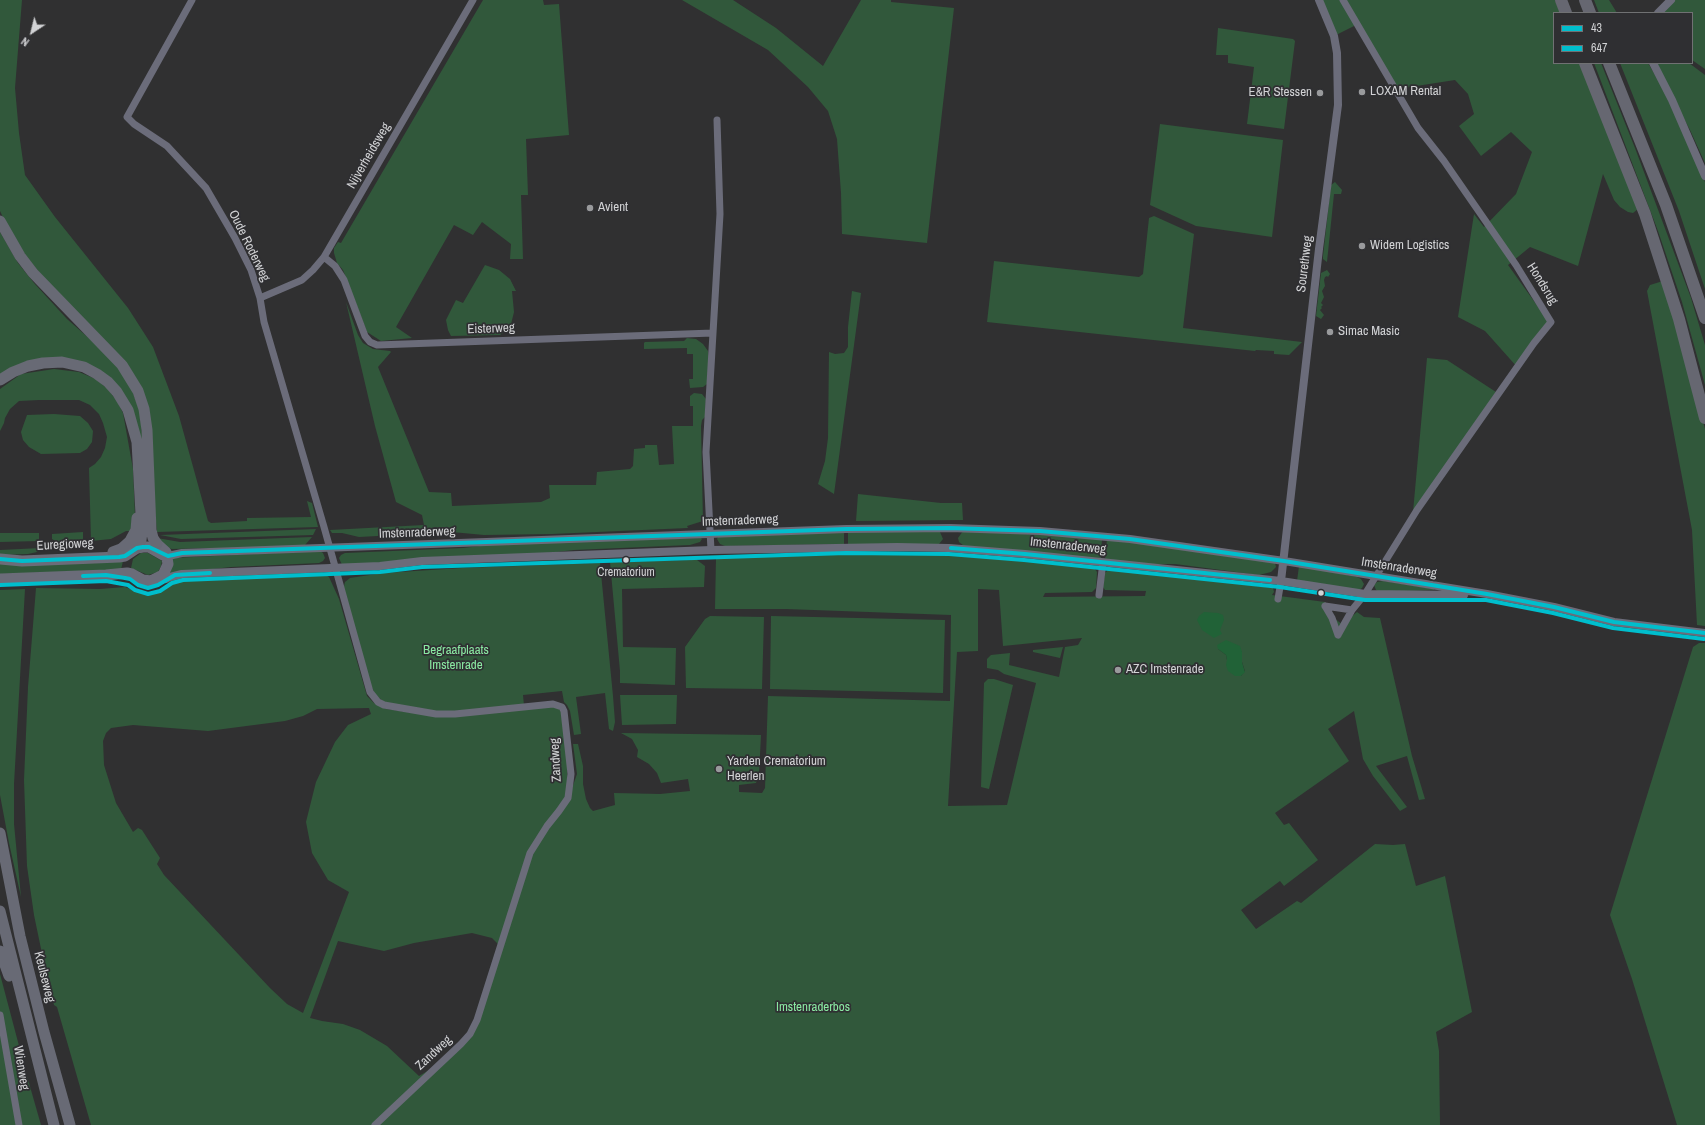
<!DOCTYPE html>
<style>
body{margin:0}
#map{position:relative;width:1705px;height:1125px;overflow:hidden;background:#303031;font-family:"Archivo Narrow",sans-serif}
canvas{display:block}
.legend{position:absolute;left:1553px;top:12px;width:140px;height:52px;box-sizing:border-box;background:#2f2f32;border:1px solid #707173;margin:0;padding:5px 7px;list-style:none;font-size:12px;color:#d2d3d5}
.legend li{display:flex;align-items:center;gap:8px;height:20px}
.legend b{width:20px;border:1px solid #707173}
.north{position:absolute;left:12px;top:12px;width:40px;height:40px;-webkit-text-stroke:3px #2f2f32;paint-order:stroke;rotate:215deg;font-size:11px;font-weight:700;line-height:16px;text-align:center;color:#d2d3d5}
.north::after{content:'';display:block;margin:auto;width:14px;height:18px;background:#d2d3d5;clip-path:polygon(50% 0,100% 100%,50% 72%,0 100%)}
</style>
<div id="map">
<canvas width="1705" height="1125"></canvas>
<ul class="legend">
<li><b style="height:5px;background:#00becd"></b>43</li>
<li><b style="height:5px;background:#00becd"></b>647</li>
</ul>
<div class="north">N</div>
</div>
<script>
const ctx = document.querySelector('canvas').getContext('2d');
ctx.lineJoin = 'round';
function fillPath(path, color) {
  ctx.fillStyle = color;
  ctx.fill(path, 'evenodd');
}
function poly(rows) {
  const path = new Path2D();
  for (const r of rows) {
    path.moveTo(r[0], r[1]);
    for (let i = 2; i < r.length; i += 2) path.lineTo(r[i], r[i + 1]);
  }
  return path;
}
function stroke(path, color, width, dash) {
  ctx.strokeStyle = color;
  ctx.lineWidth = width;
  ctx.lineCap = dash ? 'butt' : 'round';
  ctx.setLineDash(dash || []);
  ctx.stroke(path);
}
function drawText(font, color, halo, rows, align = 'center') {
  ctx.font = font + ' "Archivo Narrow",sans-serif';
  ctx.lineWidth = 3.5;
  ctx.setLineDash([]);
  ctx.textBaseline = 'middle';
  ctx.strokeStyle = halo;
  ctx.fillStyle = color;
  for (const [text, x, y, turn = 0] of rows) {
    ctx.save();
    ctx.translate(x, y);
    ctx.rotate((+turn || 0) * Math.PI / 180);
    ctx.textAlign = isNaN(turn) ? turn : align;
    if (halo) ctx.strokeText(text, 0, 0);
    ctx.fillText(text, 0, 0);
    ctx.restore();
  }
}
const green = poly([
 [0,0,22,0,15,88,19,133,25,175,55,217,128,308,153,347,179,416,208,521,211,523,247,521,247,518,311,517,307,501,312,503,318,527,157,532,144,396,28,259,9,230,0,211],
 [483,0,543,0,544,5,559,4,569,135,526,139,528,195,521,195,523,259,510,259,511,244,482,222,473,235,454,225,396,327,412,338,381,341,367,332,343,270,337,263,334,253,334,248,338,242,341,243],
 [682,0,733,0,776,28,823,66,861,0,891,0,891,2,954,8,927,243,842,234,841,193,837,139,828,111,808,87,768,50],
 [1319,0,1555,0,1560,13,1554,13,1554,63,1581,63,1638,209,1633,213,1628,212,1620,207,1614,200,1603,174,1578,266,1530,247,1508,265,1549,322,1518,368,1485,331,1458,317,1474,214,1484,227,1516,194,1532,152,1511,132,1481,156,1459,126,1474,114,1468,94,1455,80,1397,89,1358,24,1334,36],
 [1594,0,1609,0,1617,13,1599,13],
 [1675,0,1705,0,1705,69,1692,60,1692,13,1661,13],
 [1218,28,1293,39,1295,41,1284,129,1247,124,1254,67,1228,63,1228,55,1216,55],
 [1594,63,1601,63,1635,148,1691,298,1705,345,1705,385,1682,302,1658,231],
 [1620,63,1648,63,1665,92,1705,182,1705,289,1679,211],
 [1657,63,1689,63,1705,75,1705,163,1690,130,1663,79],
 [1160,124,1283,140,1272,237,1196,226,1150,205],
 [1335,182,1342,190,1341,194,1334,194,1327,262,1323,259,1323,256,1331,185],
 [1154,216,1194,234,1183,328,1302,342,1289,355,1274,354,1274,351,1256,350,1255,351,987,322,994,261,1139,277,1143,274,1149,218],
 [0,232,18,263,34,283,67,319,108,355,122,372,131,387,140,412,148,502,132,409,74,361,0,376],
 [485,265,499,270,510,279,516,291,512,291,514,312,510,328,500,335,451,336,448,330,446,320,456,300,463,303],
 [1327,270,1330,274,1328,277,1327,276,1325,277,1324,280,1325,286,1322,291,1324,297,1321,303,1323,305,1321,307,1322,308,1320,310,1324,315,1321,319,1316,316,1321,273],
 [1663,281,1695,390,1705,429,1705,626,1697,625,1692,530,1647,291,1650,285],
 [852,291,861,293,834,494,818,484,825,461,828,438,829,352,835,354,844,353,848,347,848,327],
 [346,302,358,335,363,343,373,349,390,351,391,352,378,367,429,492,451,493,452,506,541,502,550,498,549,485,596,485,597,472,630,469,633,466,634,449,645,448,645,445,657,445,659,465,674,464,672,426,693,426,693,406,690,406,690,396,694,393,702,394,706,399,705,417,702,420,701,426,703,521,687,526,688,528,552,534,484,535,452,532,359,537,342,533,332,533,330,530,424,525,422,515,396,502,375,426],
 [687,338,696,339,703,344,708,351,709,358,707,384,703,387,690,388,689,379,693,379,693,354,687,354,687,348,644,349,644,343,645,342,684,341],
 [1427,358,1447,360,1496,392,1413,512],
 [54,369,79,372,98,380,106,387,117,401,123,413,133,469,135,517,130,531,126,531,111,539,91,541,89,468,95,464,101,457,105,448,107,437,103,423,99,414,90,405,79,400,39,400,19,401,10,409,5,418,4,423,0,431,0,389,21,374],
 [54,414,80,416,88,423,93,431,92,442,87,449,80,453,41,454,29,447,23,440,21,432,27,415],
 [858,494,941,503,962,503,963,520,856,521],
 [316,529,313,535,181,539,160,535],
 [848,531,940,532,943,539,939,544,848,544],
 [963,531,1102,538,1101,559,964,546,959,542,958,538],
 [83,532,83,541,57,542,52,539,52,534],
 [844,532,844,544,725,546,720,544,717,539,718,537],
 [0,533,39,533,39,541,0,542],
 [312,537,305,545,229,550,210,548,172,549,168,548,157,538,180,542],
 [701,538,702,539,700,542,690,545,574,550,539,554,386,563,342,565,339,558,341,555,345,553,463,548,497,544],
 [1107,539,1275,563,1276,567,1271,572,1259,575,1175,564,1143,564,1105,559],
 [41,548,37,552,28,554,0,555,0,550],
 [320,551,323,553,325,558,323,561,319,563,231,567,170,574,172,558],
 [841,552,937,553,1089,565,1094,568,1097,572,1096,588,1092,592,1045,593,1043,597,1145,596,1146,591,1105,590,1103,587,1105,573,1108,570,1114,569,1273,588,1274,592,1272,595,1325,602,1327,613,1346,627,1351,617,1357,612,1364,617,1380,618,1412,756,1425,799,1419,800,1407,756,1376,766,1407,807,1400,811,1373,776,1363,759,1354,711,1328,729,1349,761,1275,813,1284,825,1289,823,1318,860,1284,886,1280,881,1241,910,1256,929,1297,901,1301,903,1375,844,1393,845,1405,844,1416,886,1445,876,1472,1012,1436,1032,1439,1051,1440,1125,91,1125,57,1007,54,1005,44,963,34,915,27,866,24,780,28,687,36,588,100,589,125,587,140,593,150,594,165,590,168,582,179,577,322,572,329,577,339,599,367,696,374,703,386,709,421,714,552,705,562,711,566,721,568,800,577,774,573,744,578,744,583,766,583,784,586,799,590,808,593,811,615,805,614,793,660,794,690,791,688,779,661,783,657,773,649,764,637,757,638,750,632,739,621,733,761,735,759,774,756,783,739,785,739,792,762,793,765,788,768,696,950,701,951,615,786,609,715,609,716,558],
 [978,589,999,590,1003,646,1082,638,1078,645,1065,647,1059,677,1009,665,1010,653,991,655,987,659,987,668,998,670,1004,674,1036,683,1007,805,948,806,957,652,978,651],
 [1218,649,1242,652,1242,662,1245,671,1241,676,1227,660,1226,655],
 [369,708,371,714,348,725,335,742,316,782,306,822,312,853,328,880,349,892,303,1013,287,1004,270,988,164,875,157,864,160,858,142,830,138,828,133,832,116,803,104,765,103,741,106,733,111,728,133,725,208,731,285,721,303,716,317,709],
 [472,933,492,938,498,944,474,1020,466,1035,431,1069,419,1076,387,1046,360,1030,343,1024,322,1021,310,1018,338,941,384,951,414,943],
 [141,553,148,553,162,561,161,566,158,572,148,575,131,568,133,559],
 [691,560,697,560,705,566,704,587,622,589,623,647,676,648,675,685,620,683,620,671,610,562],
 [123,561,121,570,0,574,0,564],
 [600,563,613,696,615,722,613,731,609,729,605,693,576,697,581,734,574,735,570,711,567,705,564,702,562,691,523,695,524,706,450,713,390,706,376,696,371,686,343,590,345,582,350,578,383,573,462,568],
 [1299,566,1357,577,1361,579,1364,584,1362,588,1359,590,1297,581],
 [1383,581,1434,589,1434,590,1379,592,1376,590,1374,585,1377,582],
 [25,589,14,784,14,824,21,897,9,843,0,795,0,590],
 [710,616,764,617,762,689,686,688,685,647,705,619],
 [771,616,945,620,943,693,770,689],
 [1699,643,1705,643,1705,1125,1677,1125,1632,979,1610,915,1693,647],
 [1063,647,1060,658,1033,652,1033,650],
 [988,679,994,679,1013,685,989,789,981,787,984,683],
 [620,695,677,695,676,724,622,725],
 [0,974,27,1076,41,1125,0,1125]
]);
const water = poly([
 [1204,612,1218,613,1223,615,1224,620,1220,630,1222,634,1214,638,1202,630,1197,620,1199,616],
 [1226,640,1240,646,1242,652,1242,662,1245,672,1241,676,1235,676,1228,671,1226,665,1227,660,1226,655,1218,649,1217,645]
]);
const minor = poly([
 [192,0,127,117,134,124,167,146,206,188,235,238,251,270,260,298,264,322,324,527,370,692,378,702,384,705,436,714,455,714,553,704,562,707,564,711,571,774,568,798,559,811,547,826,530,853,477,1020,470,1034,461,1044,375,1125],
 [324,257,335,266,344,280,365,336,370,342,377,345,713,333],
 [260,298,302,280,313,270,324,257,473,0],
 [711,550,706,452,720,214,717,120],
 [1099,595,1103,562],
 [1278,599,1281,581],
 [1325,606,1332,618,1338,635],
 [1325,606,1352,610],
 [1338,635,1352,610,1365,594,1417,510,1534,343,1551,322,1516,265,1444,161,1418,128,1343,0],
 [0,1015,19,1125]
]);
const tertiary = poly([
 [1658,13,1671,0],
 [1653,63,1672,100,1705,176],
 [168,556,182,553,846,529,950,528,1040,531,1130,539,1284,561,1487,594,1554,607,1614,622,1705,633],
 [166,579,170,577,182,574,380,566,422,561,711,550,897,547,949,548,1025,554,1281,581,1365,594,1464,595],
 [1281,581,1319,249,1338,105,1337,53,1334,36,1319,0]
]);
const primary = poly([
 [0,559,22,561,119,557,125,556,137,548,143,547,149,547,163,555],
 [0,579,106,575,127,573,132,574,143,580,151,581,163,575,168,564,166,552,157,544]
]);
const trunk = poly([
 [0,221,20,256,33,273,122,365,138,391,144,409,147,430,151,530,153,538,157,544],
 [0,380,13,372,28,366,43,363,62,362,84,367,97,374,108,382,117,392,128,410,137,442,142,532,141,540,137,548],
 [113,552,121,549,130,541,136,530,137,518],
 [0,833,20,936,44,1032,70,1125],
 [0,911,54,1125],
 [0,951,9,976]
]);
const motorway = poly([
 [1561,0,1566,13],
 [1585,0,1590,13],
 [1585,63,1645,214,1679,319,1705,418],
 [1609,63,1666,205,1705,318]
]);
const bus1 = poly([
 [951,548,1025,554,1270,580],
 [0,559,22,561,119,557,125,556,137,548,143,547,149,547,168,556,182,553,846,529,950,528,1040,531,1130,539,1284,561,1487,594,1554,607,1614,622,1705,633],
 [83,576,106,575,125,578,130,579,138,585,148,588,158,585,175,575,210,573]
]);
const bus2 = poly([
 [0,585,106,581,128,585,135,590,148,594,160,591,172,583,183,580,380,572,422,567,846,553,949,554,1024,560,1280,587,1365,600,1486,600,1553,613,1613,628,1704,639]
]);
const markers = [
 [1362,92,4,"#999a9c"],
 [1320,93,4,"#999a9c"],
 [590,208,4,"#999a9c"],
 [1362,246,4,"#999a9c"],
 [1330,332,4,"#999a9c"],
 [626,560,3.5,"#d2d3d5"],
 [1321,593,3.5,"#d2d3d5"],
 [1118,670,4,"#999a9c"],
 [719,769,4,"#999a9c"]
];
const busNames = [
 ["Crematorium",626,573]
];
const poiNames = [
 ["LOXAM Rental",1370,92],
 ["E&R Stessen",1312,93,"right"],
 ["Avient",598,208],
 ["Widem Logistics",1370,246],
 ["Simac Masic",1338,332],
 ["AZC Imstenrade",1126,670],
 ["Yarden Crematorium",727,762],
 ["Heerlen",727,777]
];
const streetNames = [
 ["Nijverheidsweg",369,156,-60],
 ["Oude Roderweg",249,246,64],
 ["Sourethweg",1305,264,-83],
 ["Hondsrug",1542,284,58],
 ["Eisterweg",491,329,-2],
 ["Imstenraderweg",740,521,-2],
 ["Imstenraderweg",417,533,-2],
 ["Euregioweg",65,545,-3],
 ["Imstenraderweg",1068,546,6],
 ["Imstenraderweg",1399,568,9],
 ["Zandweg",556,760,-93],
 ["Keulseweg",44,977,76],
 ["Zandweg",434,1053,-43],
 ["Wienweg",21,1068,81]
];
const parkNames = [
 ["Begraafplaats",456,651],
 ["Imstenrade",456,666],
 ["Imstenraderbos",813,1008]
];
fillPath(green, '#31583b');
fillPath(water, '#216237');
stroke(minor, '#6b6c7a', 7);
stroke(tertiary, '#6b6c7a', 8);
stroke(primary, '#6b6c79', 11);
stroke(trunk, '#686a75', 11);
stroke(motorway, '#666771', 12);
stroke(bus1, '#00becd', 4);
stroke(bus2, '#00becd', 4);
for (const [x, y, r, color] of markers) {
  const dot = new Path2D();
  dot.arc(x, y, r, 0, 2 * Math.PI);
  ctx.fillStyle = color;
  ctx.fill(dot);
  stroke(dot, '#2f2f32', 1.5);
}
drawText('12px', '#d2d3d5', '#2f2f32', busNames);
drawText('13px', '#d2d3d5', '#2f2f32', poiNames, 'left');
drawText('13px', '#d2d3d5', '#2f2f32', streetNames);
drawText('13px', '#8ae9a2', '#2f2f32', parkNames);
</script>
